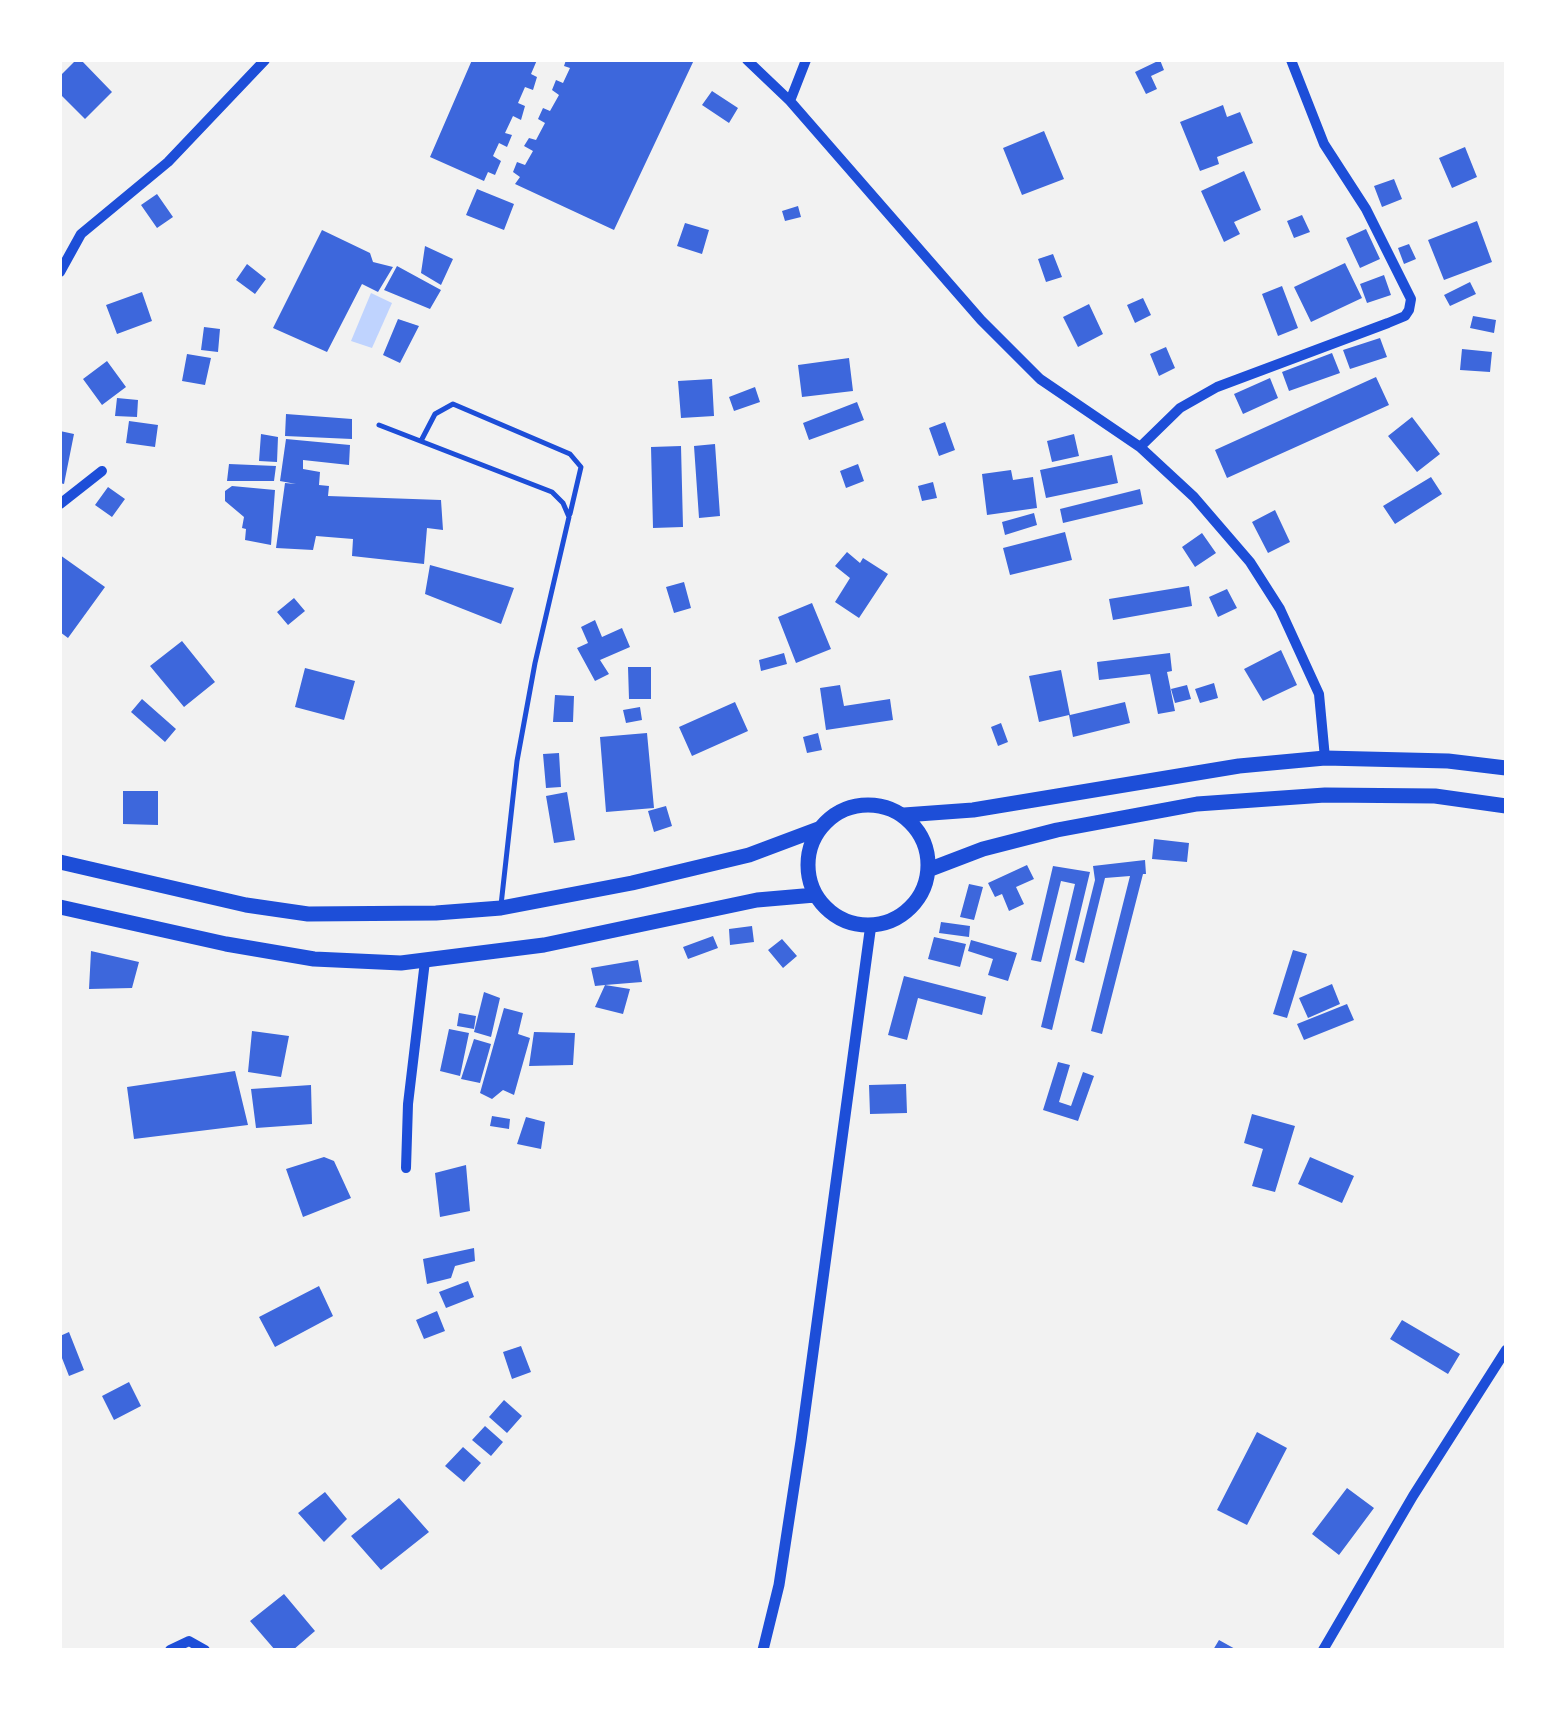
<!DOCTYPE html>
<style>
body{margin:0}
#map{position:relative;width:1566px;height:1710px;overflow:hidden;background:#f2f2f2;font-family:"PT Sans",sans-serif}
canvas{display:block}
.frame{position:absolute;inset:0;border:62px solid #fff;pointer-events:none}
</style>
<div id="map">
<canvas width="1566" height="1710"></canvas>
<div class="frame"></div>
</div>
<script>
const ctx = document.querySelector('canvas').getContext('2d');
ctx.lineJoin = 'round';
function fillPath(path, color) {
  ctx.fillStyle = color;
  ctx.fill(path, 'evenodd');
}
function poly(rows) {
  const path = new Path2D();
  for (const r of rows) {
    if (r.length === 3) {
      path.moveTo(r[0] + r[2], r[1]);
      path.arc(r[0], r[1], r[2], 0, 2 * Math.PI);
      continue;
    }
    path.moveTo(r[0], r[1]);
    for (let i = 2; i < r.length; i += 2) path.lineTo(r[i], r[i + 1]);
  }
  return path;
}
function stroke(path, color, width, dash) {
  ctx.strokeStyle = color;
  ctx.lineWidth = width;
  ctx.lineCap = dash ? 'butt' : 'round';
  ctx.setLineDash(dash || []);
  ctx.stroke(path);
}
const water = poly([
 [371,293,392,303,372,348,351,341]
]);
const building = poly([
 [76,60,81,60,112,92,85,119,60,94,60,76],
 [472,60,537,60,531,74,537,77,533,90,525,87,518,103,525,106,521,120,513,116,505,133,512,135,507,147,499,143,493,156,501,161,495,175,488,172,484,181,430,157],
 [566,60,694,60,614,230,515,184,520,177,513,172,517,162,525,165,533,151,524,146,529,138,536,140,545,123,538,119,543,108,550,111,559,95,552,90,556,80,563,83,570,68,564,66],
 [1160,60,1164,70,1151,76,1157,89,1146,94,1135,72],
 [712,91,738,108,729,123,702,105],
 [1223,105,1227,117,1240,112,1253,143,1217,157,1219,164,1200,171,1180,122],
 [1044,131,1064,179,1022,195,1003,148],
 [1465,147,1477,177,1452,188,1439,158],
 [1244,171,1261,210,1234,222,1240,234,1224,242,1201,191],
 [1394,179,1402,199,1382,207,1374,186],
 [477,189,514,204,504,230,466,215],
 [157,194,173,217,157,228,141,205],
 [798,206,801,217,785,221,782,211],
 [1302,215,1310,232,1294,238,1287,221],
 [1477,221,1492,262,1444,280,1428,240],
 [685,223,709,230,702,254,677,246],
 [1366,229,1380,259,1360,268,1346,238],
 [322,230,370,253,373,262,393,267,378,292,362,284,327,352,273,328],
 [1409,244,1416,259,1404,264,1398,248],
 [425,246,453,259,441,285,421,273],
 [1053,254,1062,277,1046,282,1038,259],
 [1345,263,1362,298,1311,322,1294,287],
 [247,264,266,279,255,294,236,280],
 [397,266,441,290,430,309,384,290],
 [1384,275,1391,295,1367,303,1360,284],
 [1470,282,1476,294,1450,306,1444,295],
 [1282,286,1298,328,1278,336,1262,294],
 [142,292,152,321,117,334,106,305],
 [1143,298,1151,315,1135,323,1127,305],
 [1089,304,1103,334,1078,347,1063,317],
 [1473,316,1496,320,1494,333,1470,328],
 [398,319,419,326,400,363,383,355],
 [204,327,220,329,218,352,201,350],
 [1380,338,1387,357,1350,369,1343,350],
 [1166,347,1175,368,1159,376,1150,354],
 [1462,349,1492,352,1490,372,1460,370],
 [1332,353,1340,373,1289,391,1282,372],
 [187,354,211,358,205,385,182,381],
 [849,358,853,391,802,397,798,365],
 [107,361,126,387,102,405,83,379],
 [1376,377,1389,405,1227,478,1215,450],
 [1270,378,1278,398,1243,414,1234,394],
 [712,379,714,416,681,418,678,381],
 [755,387,760,402,734,411,729,397],
 [117,398,138,400,137,417,115,416],
 [857,402,864,420,809,440,803,423],
 [286,414,352,419,352,439,285,436],
 [1412,417,1440,454,1417,472,1388,436],
 [129,421,158,425,155,447,126,443],
 [945,422,955,450,939,456,929,428],
 [60,431,74,434,64,484,60,483],
 [261,434,278,437,277,462,259,461],
 [1074,434,1079,456,1052,462,1047,441],
 [286,439,350,445,349,465,303,460,303,469,320,472,319,485,329,486,328,496,441,500,443,530,427,528,424,564,352,556,353,539,316,536,313,550,276,548,285,483,296,484,280,481],
 [715,444,720,516,699,518,694,446],
 [681,446,683,527,653,528,651,447],
 [1112,455,1118,483,1046,498,1040,470],
 [229,464,276,466,274,481,227,481],
 [858,464,864,481,846,488,840,471],
 [1011,470,1013,480,1033,477,1037,508,987,515,982,474],
 [1431,477,1442,494,1395,524,1383,506],
 [933,482,937,498,922,501,918,486],
 [232,486,275,490,271,545,245,540,246,529,242,528,244,517,225,501,225,491],
 [108,487,125,499,112,517,95,505],
 [1140,489,1143,504,1063,523,1060,509],
 [1275,510,1290,542,1268,553,1252,522],
 [1034,513,1037,525,1005,535,1002,522],
 [1065,532,1072,560,1010,575,1003,548],
 [1202,533,1216,553,1195,567,1182,547],
 [847,552,860,563,863,558,888,574,859,618,835,602,850,578,835,566],
 [60,555,105,587,68,638,60,632],
 [430,565,514,588,501,624,425,594],
 [684,582,691,608,674,613,666,587],
 [1189,586,1192,606,1113,620,1109,599],
 [1227,589,1237,608,1218,617,1209,597],
 [294,598,305,611,288,625,277,612],
 [812,603,831,649,796,663,778,617],
 [595,620,602,637,622,628,630,647,600,660,609,674,595,681,577,648,588,643,581,627],
 [182,641,215,682,184,707,150,666],
 [1281,650,1297,685,1263,701,1244,669],
 [784,653,787,664,761,671,759,660],
 [1170,653,1172,671,1167,672,1175,711,1158,714,1150,674,1099,680,1097,662],
 [628,667,651,667,651,699,629,699],
 [305,668,355,681,344,720,295,707],
 [1061,670,1070,715,1125,702,1130,723,1073,737,1069,715,1039,722,1029,676],
 [1214,683,1218,698,1200,703,1195,689],
 [840,685,844,706,890,699,893,720,826,730,820,688],
 [1187,685,1191,699,1175,703,1171,689],
 [555,695,574,696,573,722,553,722],
 [142,699,176,729,165,742,131,712],
 [735,702,748,731,692,756,679,727],
 [640,707,642,720,626,723,623,710],
 [1001,723,1008,742,998,746,991,727],
 [647,733,654,808,606,812,600,737],
 [818,733,822,750,807,753,803,737],
 [559,753,561,787,546,788,543,754],
 [123,791,158,791,158,825,123,824],
 [567,792,575,840,554,843,546,796],
 [666,806,672,826,654,832,648,811],
 [1154,839,1189,843,1187,862,1152,859],
 [1145,860,1146,874,1143,874,1102,1034,1091,1031,1130,876,1105,878,1084,963,1075,960,1095,880,1093,866],
 [1027,865,1034,879,1016,887,1024,904,1009,911,1002,894,995,897,988,883],
 [1053,866,1090,872,1052,1030,1041,1027,1075,884,1061,881,1041,962,1031,960],
 [969,884,983,887,974,920,960,917],
 [941,922,970,926,969,937,939,933],
 [752,926,754,942,730,945,729,929],
 [713,936,718,948,688,959,683,947],
 [934,937,966,944,960,967,928,959],
 [782,939,797,956,783,968,768,950],
 [971,940,1017,953,1008,981,988,975,993,959,968,951],
 [1293,950,1307,954,1287,1018,1273,1014],
 [91,951,139,962,132,988,89,989],
 [638,960,642,982,605,985,630,989,623,1014,595,1007,605,985,595,986,591,968],
 [904,976,986,997,982,1015,918,998,907,1040,888,1035],
 [1332,984,1340,1004,1308,1018,1299,998],
 [484,992,500,998,491,1037,474,1032],
 [1347,1004,1354,1020,1304,1040,1297,1024],
 [504,1008,523,1013,518,1034,530,1038,514,1095,503,1090,492,1099,480,1093],
 [459,1013,476,1016,474,1029,457,1026],
 [449,1029,469,1033,460,1076,440,1071],
 [252,1031,289,1036,281,1077,248,1072],
 [534,1032,575,1033,573,1065,529,1066],
 [474,1039,491,1044,480,1083,461,1079],
 [1058,1062,1070,1065,1059,1102,1071,1106,1083,1072,1094,1076,1078,1121,1043,1110],
 [235,1071,248,1125,134,1139,127,1087],
 [906,1084,907,1113,870,1114,869,1085],
 [311,1085,312,1124,256,1128,251,1089],
 [1252,1114,1295,1126,1275,1192,1252,1186,1263,1149,1244,1143],
 [492,1116,510,1119,509,1129,490,1126],
 [526,1117,545,1122,541,1149,517,1144],
 [324,1157,334,1161,351,1198,303,1217,286,1169],
 [1310,1157,1354,1176,1342,1203,1298,1184],
 [466,1165,470,1211,440,1217,435,1173],
 [474,1248,475,1261,455,1266,451,1278,427,1284,423,1259],
 [468,1281,474,1297,446,1308,439,1292],
 [319,1286,333,1316,275,1347,259,1317],
 [437,1311,445,1331,424,1339,416,1320],
 [1402,1320,1460,1354,1448,1374,1390,1339],
 [69,1332,84,1370,69,1376,60,1353,60,1336],
 [521,1346,531,1372,512,1379,503,1352],
 [129,1382,141,1406,114,1420,102,1396],
 [504,1400,522,1416,507,1433,489,1417],
 [485,1426,503,1442,491,1456,472,1440],
 [1257,1432,1287,1448,1247,1525,1217,1510],
 [463,1447,481,1463,464,1482,445,1466],
 [1347,1488,1374,1508,1339,1555,1312,1534],
 [325,1492,347,1519,324,1542,298,1513],
 [399,1498,429,1532,381,1570,351,1536],
 [284,1594,315,1631,293,1650,275,1650,250,1621],
 [1219,1640,1237,1650,1213,1650]
]);
const service = poly([
 [379,425,552,492,563,503,569,517,535,663,517,761,501,905],
 [422,439,435,414,453,404,570,454,581,467,570,514]
]);
const minor = poly([
 [747,60,790,101,981,320,1040,379,1140,447,1194,497,1250,562,1280,609,1319,694,1325,758],
 [790,101,806,60],
 [60,272,81,234,168,162,265,60],
 [1140,447,1180,408,1217,387,1388,323,1405,316,1409,310,1411,299,1366,209,1324,144,1291,60],
 [60,504,102,471],
 [406,1168,408,1104,425,961],
 [170,1650,189,1641,205,1650],
 [1323,1650,1413,1496,1506,1350]
]);
const tertiary = poly([
 [763,1650,779,1585,801,1441,871,924]
]);
const trunk = poly([
 [868,865,60],
 [904,815,973,810,1239,766,1325,758,1448,761,1506,768],
 [60,862,246,905,308,914,436,913,501,908,632,883,749,855,821,828],
 [928,870,983,849,1057,830,1197,804,1325,795,1435,796,1506,806],
 [60,907,226,944,314,959,401,963,544,945,757,900,815,895]
]);
fillPath(water, '#bfd3fe');
fillPath(building, '#3d67dc');
stroke(service, '#1d4ed8', 5);
stroke(minor, '#1d4ed8', 10);
stroke(tertiary, '#1d4ed8', 11);
stroke(trunk, '#1d4ed8', 15);
</script>
